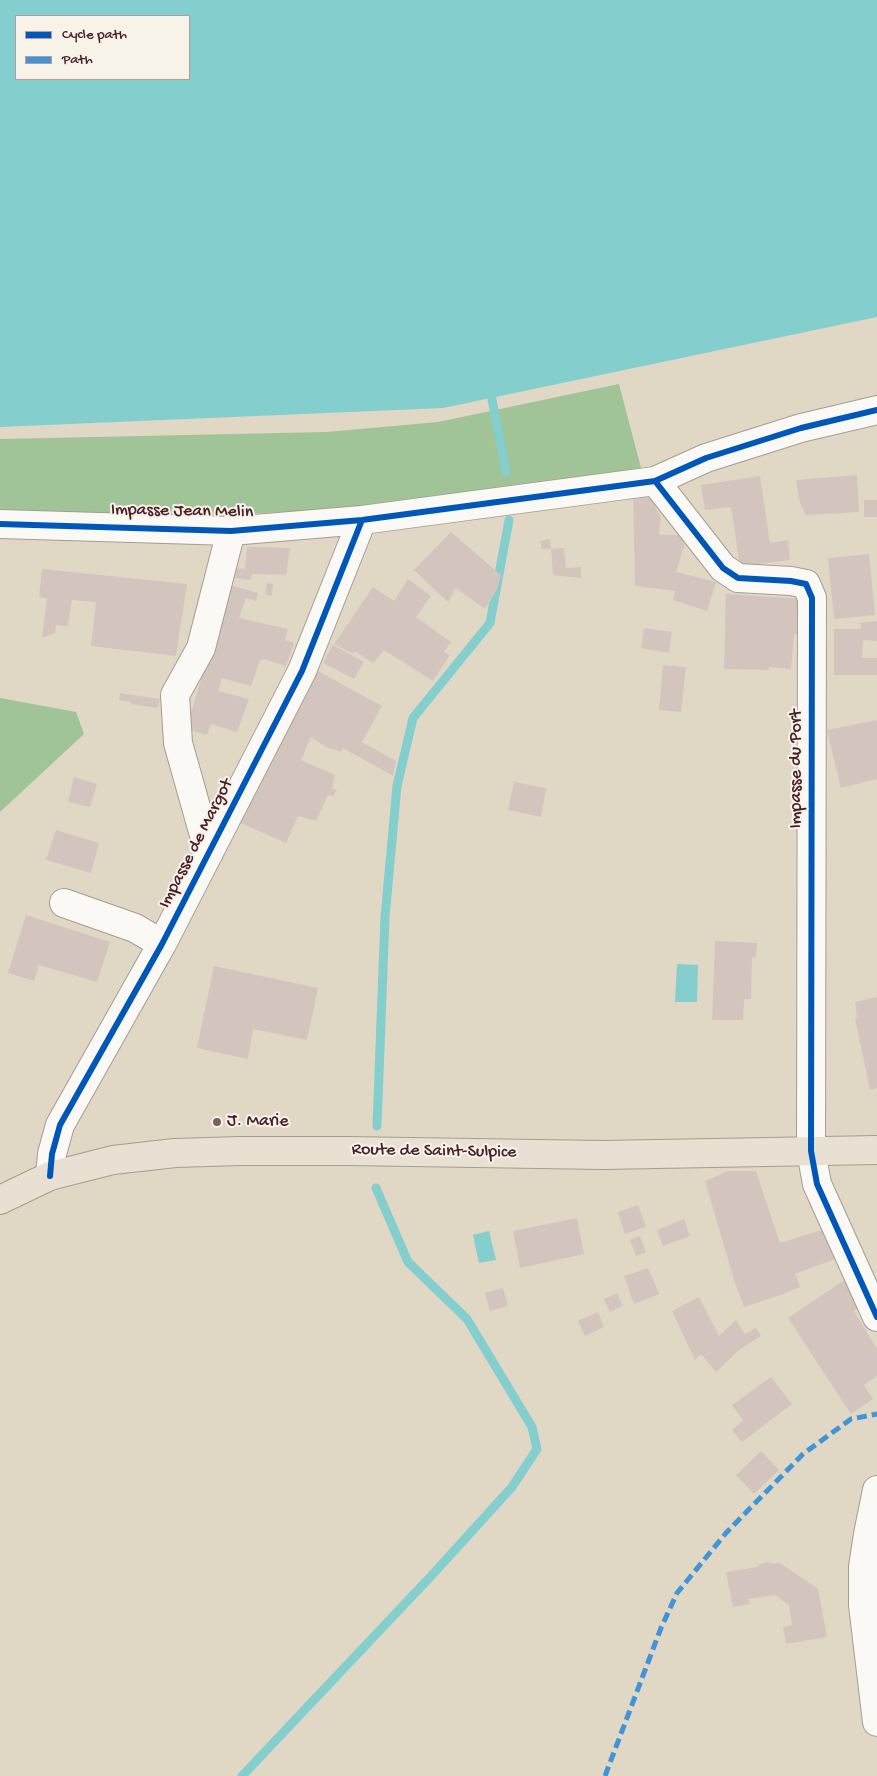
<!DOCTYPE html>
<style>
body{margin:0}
#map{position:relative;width:877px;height:1776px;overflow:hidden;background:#e0d8c5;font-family:"Gochi Hand",sans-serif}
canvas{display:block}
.legend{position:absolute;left:15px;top:15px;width:175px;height:65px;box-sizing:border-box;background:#f7f3e8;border:1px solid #b29e9c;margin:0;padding:6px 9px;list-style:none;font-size:15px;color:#4a1f2b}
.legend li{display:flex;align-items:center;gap:10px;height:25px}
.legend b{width:25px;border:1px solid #b29e9c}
</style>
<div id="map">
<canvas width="877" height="1776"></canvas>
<ul class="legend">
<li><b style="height:6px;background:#0057b8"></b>Cycle path</li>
<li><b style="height:6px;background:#4194d7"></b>Path</li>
</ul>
</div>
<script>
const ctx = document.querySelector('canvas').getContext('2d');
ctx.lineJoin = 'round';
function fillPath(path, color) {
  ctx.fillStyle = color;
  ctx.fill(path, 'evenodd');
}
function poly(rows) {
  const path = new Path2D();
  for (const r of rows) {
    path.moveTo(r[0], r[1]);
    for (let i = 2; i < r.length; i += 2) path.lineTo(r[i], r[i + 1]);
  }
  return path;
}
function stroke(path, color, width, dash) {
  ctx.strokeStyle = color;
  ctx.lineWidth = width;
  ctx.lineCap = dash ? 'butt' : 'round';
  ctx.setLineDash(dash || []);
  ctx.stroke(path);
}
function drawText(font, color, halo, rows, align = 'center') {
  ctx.font = font + ' "Gochi Hand",sans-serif';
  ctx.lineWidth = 4;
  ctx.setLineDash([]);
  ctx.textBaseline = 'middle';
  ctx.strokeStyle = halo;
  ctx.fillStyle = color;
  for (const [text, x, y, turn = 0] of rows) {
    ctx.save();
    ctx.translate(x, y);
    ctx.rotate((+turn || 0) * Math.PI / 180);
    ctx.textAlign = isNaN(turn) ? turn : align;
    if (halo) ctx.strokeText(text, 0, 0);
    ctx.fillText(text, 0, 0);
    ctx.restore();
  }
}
const forest = poly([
 [619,384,641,468,396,506,149,519,0,517,0,439,327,432,438,422],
 [0,698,76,712,84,734,0,812]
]);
const water = poly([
 [0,0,877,0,877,317,443,408,0,427],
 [189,16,189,79,16,79,16,16],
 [677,964,698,965,697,1002,675,1002],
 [489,1231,496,1260,479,1263,473,1235]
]);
const stream = poly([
 [490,389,506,472],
 [377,1126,385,917,397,786,413,718,490,623,509,520],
 [242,1776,433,1574,512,1487,537,1449,532,1427,467,1319,408,1262,376,1188]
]);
const building = poly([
 [857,475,859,512,806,515,800,503,796,480],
 [760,476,770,543,788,540,790,560,740,566,731,507,705,510,701,485],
 [633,496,650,496,661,518,659,535,678,535,685,543,676,572,716,582,707,611,673,600,675,591,635,586],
 [864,500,877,500,877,517,864,517],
 [451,532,501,575,497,590,485,609,456,588,448,602,414,570],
 [550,539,551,549,542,549,540,541],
 [247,547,290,548,286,575,252,574,251,580,227,577,228,568,245,569],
 [564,548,566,568,581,567,581,578,553,575,551,549],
 [869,554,875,615,834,619,828,558],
 [42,569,187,584,176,656,91,646,96,602,72,600,68,626,56,625,55,633,42,638,47,598,39,597],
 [408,579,431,596,416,617,451,642,444,652,450,655,433,681,384,650,373,663,356,652,351,653,334,644,373,587,394,601],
 [267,583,273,584,272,596,265,595],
 [227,584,258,593,256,601,246,598,239,618,288,629,285,640,294,643,286,666,264,659,260,660,251,686,222,678,218,691,249,699,237,732,211,724,207,735,186,729,218,624],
 [726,594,804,599,804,634,794,634,791,669,769,667,769,670,724,669],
 [877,621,877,641,863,640,862,658,877,658,877,675,834,675,834,629,861,629,860,623],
 [644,628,672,632,669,653,641,648],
 [333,645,364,662,354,679,323,663],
 [663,665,686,667,681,712,659,710],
 [318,671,382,706,362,742,396,761,393,776,343,748,341,752,326,747,311,737,301,760,335,775,332,789,337,790,333,796,328,795,316,821,298,816,286,843,236,821,280,734],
 [120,693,160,699,158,708,131,704,131,702,119,700],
 [877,720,877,779,841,788,827,730],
 [74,777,97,784,90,807,68,802],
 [514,782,546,788,541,817,508,810],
 [56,830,99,843,91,873,46,860],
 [26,915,110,942,97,982,39,965,34,981,8,973],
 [715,941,757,943,756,958,752,957,751,999,744,999,743,1020,712,1020],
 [214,966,318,988,307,1040,253,1029,248,1059,197,1048],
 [877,997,877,1088,870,1090,855,1018,857,1017,855,1002],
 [728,1171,756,1171,780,1243,822,1230,835,1259,795,1274,800,1287,783,1294,744,1307,734,1280,705,1181],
 [638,1205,646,1227,625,1234,618,1212],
 [577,1218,584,1254,520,1268,513,1231],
 [684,1219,690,1236,663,1246,657,1230],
 [640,1236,646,1252,636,1256,630,1240],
 [648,1268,659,1294,634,1304,624,1276],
 [846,1279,860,1306,854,1311,877,1349,877,1376,864,1385,873,1399,851,1414,788,1318],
 [503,1288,508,1306,490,1311,485,1293],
 [617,1293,623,1306,610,1312,604,1299],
 [699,1297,719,1336,736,1320,745,1334,756,1328,761,1336,739,1350,716,1372,701,1354,695,1360,672,1311],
 [598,1312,604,1327,585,1336,578,1321],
 [771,1377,792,1404,742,1442,732,1430,743,1420,732,1405],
 [761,1451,779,1470,754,1494,736,1475],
 [768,1562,772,1564,780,1563,818,1589,827,1637,786,1644,783,1627,792,1625,789,1605,775,1595,748,1599,750,1604,733,1607,726,1572,758,1567,760,1564]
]);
const minor = poly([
 [655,481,723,568,738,578,791,581,806,584,812,598,811,1151,817,1184,877,1317],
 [0,524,231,531,362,520,655,481,706,458,801,428,877,410],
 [209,853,178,743,175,695,201,648,231,531],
 [64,903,135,928,162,944],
 [50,1176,52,1154,60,1125,162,944,302,671,362,520],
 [877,1490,868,1534,863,1567,863,1605,877,1722]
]);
const major = poly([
 [0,1200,50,1176,113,1160,175,1153,240,1151,347,1151,603,1155,877,1150]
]);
const quiet = poly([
 [605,1776,661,1628,677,1593,726,1533,803,1454,851,1419,877,1414]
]);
const cycleway = poly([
 [655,481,723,568,738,578,791,581,806,584,812,598,811,1151,817,1184,877,1317],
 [0,524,231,531,362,520,655,481,706,458,801,428,877,410],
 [50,1176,52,1154,60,1125,162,944,302,671,362,520]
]);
const markers = [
 [217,1122,5,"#7e6061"]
];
const streetNames = [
 ["Impasse Jean Melin",182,512,1],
 ["Impasse du Port",797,769,-90],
 ["Impasse de Margot",197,844,-63],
 ["Route de Saint-Sulpice",434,1152,1]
];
const poiNames = [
 ["J. Marie",227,1122]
];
fillPath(forest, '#a1c398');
fillPath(water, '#84cecd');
stroke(stream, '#84cecd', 9);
fillPath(building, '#d3c5bd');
stroke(minor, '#a69c92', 30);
stroke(major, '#a69c92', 30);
stroke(minor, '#faf9f6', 28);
stroke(major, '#e8e0d3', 28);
stroke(quiet, '#4194d7', 5, [10, 5]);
stroke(cycleway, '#0057b8', 6);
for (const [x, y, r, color] of markers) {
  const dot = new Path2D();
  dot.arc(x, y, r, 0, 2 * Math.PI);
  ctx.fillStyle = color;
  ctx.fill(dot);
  stroke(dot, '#f7f3e8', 2);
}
drawText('18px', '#4a1f2b', '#f7f3e8', streetNames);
drawText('18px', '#4a1f2b', '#f7f3e8', poiNames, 'left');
</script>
